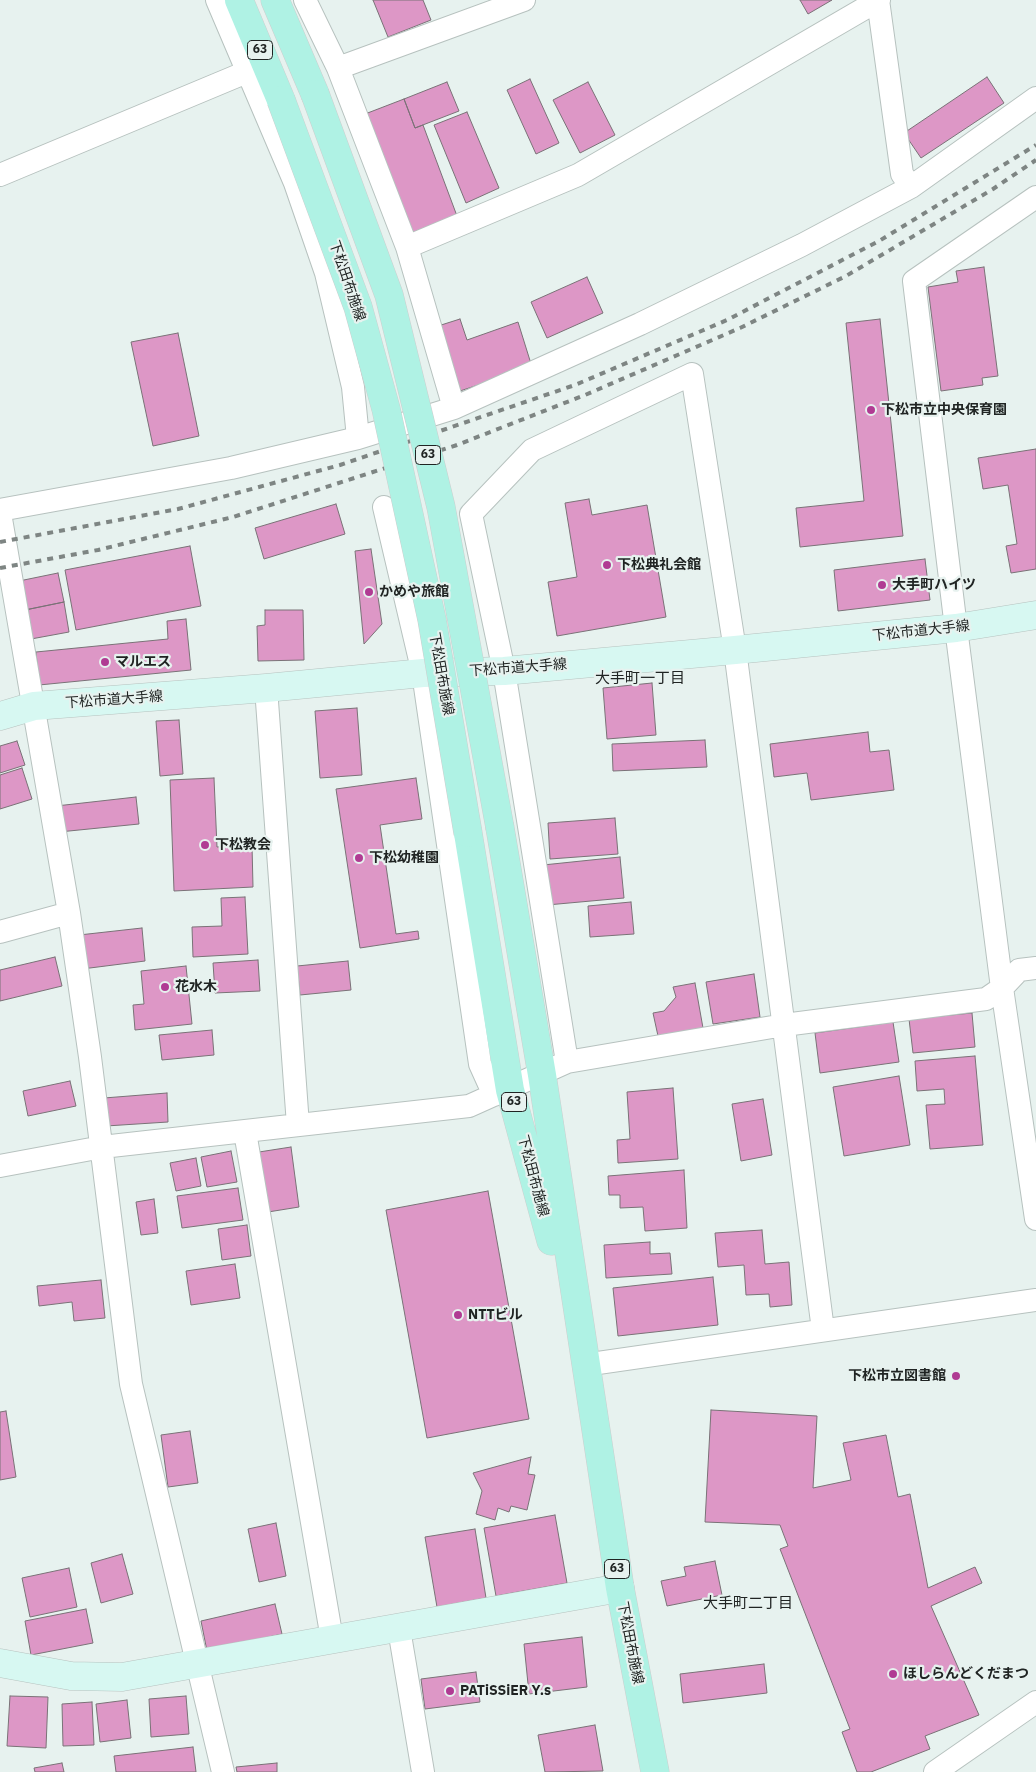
<!DOCTYPE html>
<meta charset="utf-8">
<style>
body{margin:0}
canvas{display:block;background:#e7f2ef}
</style>
<canvas width="1036" height="1772"></canvas>
<script>
const ctx = document.querySelector('canvas').getContext('2d');
ctx.lineJoin = 'round';
function fillPath(path, color) {
  ctx.fillStyle = color;
  ctx.fill(path, 'evenodd');
}
function poly(rows) {
  const path = new Path2D();
  for (const r of rows) {
    path.moveTo(r[0], r[1]);
    for (let i = 2; i < r.length; i += 2) path.lineTo(r[i], r[i + 1]);
  }
  return path;
}
function stroke(path, color, width, dash) {
  ctx.strokeStyle = color;
  ctx.lineWidth = width;
  ctx.lineCap = dash ? 'butt' : 'round';
  ctx.setLineDash(dash || []);
  ctx.stroke(path);
}
function drawText(font, color, halo, rows, align = 'center') {
  ctx.font = font + ' "IBM Plex Sans","Noto Sans JP",sans-serif';
  ctx.lineWidth = 4.5;
  ctx.setLineDash([]);
  ctx.textBaseline = 'middle';
  ctx.strokeStyle = halo;
  ctx.fillStyle = color;
  for (const [text, x, y, turn = 0] of rows) {
    ctx.save();
    ctx.translate(x, y);
    ctx.rotate((+turn || 0) * Math.PI / 180);
    ctx.textAlign = isNaN(turn) ? turn : align;
    if (halo) ctx.strokeText(text, 0, 0);
    ctx.fillText(text, 0, 0);
    ctx.restore();
  }
}
const building = poly([
 [373,0,423,0,431,20,388,37,373,0],
 [800,0,832,0,808,14,800,0],
 [987,77,1004,103,921,158,904,133,987,77],
 [530,79,559,143,536,154,507,90,530,79],
 [447,82,459,111,415,128,404,99,447,82],
 [588,82,615,135,580,153,553,100,588,82],
 [404,99,415,128,423,125,457,216,409,234,365,114,404,99],
 [467,112,499,188,466,203,434,125,467,112],
 [984,267,998,376,982,378,983,385,941,391,928,287,958,282,956,271,984,267],
 [587,277,603,313,547,338,531,302,587,277],
 [460,319,467,340,518,322,532,367,460,391,438,326,460,319],
 [880,319,903,536,800,547,796,508,864,501,846,323,880,319],
 [178,333,199,436,153,446,131,342,178,333],
 [1036,449,1036,569,1011,573,1006,546,1017,544,1008,485,983,489,978,458,1036,449],
 [589,499,592,515,647,505,666,617,557,636,548,582,577,577,565,503,589,499],
 [336,504,345,534,264,559,255,528,336,504],
 [190,546,201,606,76,630,65,570,190,546],
 [371,549,382,624,364,644,355,551,371,549],
 [925,559,930,600,838,611,834,570,925,559],
 [58,573,64,602,25,610,19,581,58,573],
 [64,602,69,632,31,639,25,610,64,602],
 [265,610,303,610,304,660,258,661,257,626,265,625,265,610],
 [186,619,191,670,39,685,36,652,168,639,167,621,186,619],
 [652,683,656,735,607,739,603,688,652,683],
 [357,708,362,775,320,778,315,711,357,708],
 [179,720,183,774,160,776,156,721,179,720],
 [868,732,870,752,889,750,894,790,811,800,807,773,774,777,770,744,868,732],
 [705,740,707,767,613,771,612,744,705,740],
 [17,741,25,765,0,773,0,746,17,741],
 [22,768,32,799,0,809,0,775,22,768],
 [214,778,217,847,252,845,253,887,174,891,170,780,214,778],
 [416,778,422,819,380,825,396,934,418,931,419,939,360,948,336,789,416,778],
 [136,797,139,824,59,832,56,806,136,797],
 [615,818,618,854,550,859,548,823,615,818],
 [620,857,624,898,547,905,543,865,620,857],
 [245,897,248,954,193,957,192,927,222,926,221,898,245,897],
 [631,902,634,934,590,937,588,906,631,902],
 [142,928,145,961,82,969,79,935,142,928],
 [55,957,62,986,0,1001,0,970,55,957],
 [258,960,260,991,215,993,213,963,258,960],
 [348,961,351,990,300,995,297,966,348,961],
 [186,966,192,1024,135,1030,133,1005,144,1004,141,971,186,966],
 [754,974,760,1017,713,1024,706,982,754,974],
 [695,983,703,1028,658,1036,653,1013,664,1011,676,997,673,987,695,983],
 [972,1013,975,1047,913,1053,909,1019,972,1013],
 [893,1022,899,1062,820,1073,815,1033,893,1022],
 [212,1030,214,1055,162,1060,159,1035,212,1030],
 [975,1056,983,1145,930,1149,926,1105,945,1104,944,1089,917,1091,915,1061,975,1056],
 [899,1076,910,1145,844,1156,833,1087,899,1076],
 [70,1081,76,1106,28,1116,23,1091,70,1081],
 [673,1088,678,1159,618,1163,617,1140,630,1139,627,1092,673,1088],
 [167,1093,168,1122,106,1126,104,1098,167,1093],
 [763,1099,772,1155,741,1161,732,1104,763,1099],
 [291,1147,299,1207,268,1212,259,1152,291,1147],
 [231,1151,237,1182,207,1187,201,1157,231,1151],
 [196,1158,201,1186,176,1191,170,1163,196,1158],
 [684,1170,687,1228,645,1231,643,1207,620,1208,620,1195,609,1195,608,1176,684,1170],
 [238,1188,243,1220,182,1228,177,1196,238,1188],
 [488,1191,529,1419,427,1438,386,1210,488,1191],
 [154,1199,158,1233,141,1235,136,1202,154,1199],
 [247,1225,251,1256,222,1260,218,1229,247,1225],
 [762,1230,765,1264,789,1262,792,1305,770,1307,769,1294,746,1295,744,1265,718,1267,715,1233,762,1230],
 [650,1242,650,1254,670,1253,672,1274,606,1278,604,1245,650,1242],
 [235,1264,240,1298,191,1305,186,1271,235,1264],
 [713,1277,718,1325,618,1336,613,1288,713,1277],
 [101,1280,105,1318,74,1321,72,1302,39,1306,37,1286,101,1280],
 [711,1410,817,1416,813,1488,851,1480,843,1443,886,1435,898,1497,910,1494,928,1588,975,1567,982,1583,931,1606,979,1715,925,1736,930,1749,871,1772,857,1772,842,1732,850,1729,780,1549,788,1546,780,1525,705,1522,711,1410],
 [6,1411,16,1477,0,1480,0,1412,6,1411],
 [190,1431,198,1483,168,1487,161,1435,190,1431],
 [531,1457,528,1474,535,1475,527,1510,511,1506,509,1512,498,1508,495,1520,476,1514,482,1491,473,1473,531,1457],
 [555,1515,567,1583,496,1596,484,1528,555,1515],
 [276,1523,286,1576,259,1582,248,1529,276,1523],
 [475,1529,486,1598,437,1607,425,1537,475,1529],
 [122,1554,133,1594,101,1603,91,1563,122,1554],
 [715,1561,722,1595,667,1606,661,1581,686,1576,684,1567,715,1561],
 [69,1568,77,1607,30,1617,22,1578,69,1568],
 [275,1604,282,1634,207,1651,201,1621,275,1604],
 [86,1609,93,1643,31,1655,25,1621,86,1609],
 [582,1637,587,1687,529,1694,524,1644,582,1637],
 [764,1664,767,1693,683,1703,680,1674,764,1664],
 [476,1672,480,1702,425,1709,421,1679,476,1672],
 [10,1696,48,1697,46,1748,7,1746,10,1696],
 [186,1696,189,1734,151,1737,149,1699,186,1696],
 [127,1700,131,1738,100,1742,96,1704,127,1700],
 [92,1702,94,1745,63,1746,62,1704,92,1702],
 [595,1725,603,1771,545,1772,538,1735,595,1725],
 [193,1747,196,1772,116,1772,114,1756,193,1747],
 [62,1763,64,1772,35,1772,34,1768,62,1763],
 [277,1763,277,1772,237,1772,236,1767,277,1763]
]);
const street = poly([
 [217,0,295,183,326,273,353,387,358,438],
 [305,0,338,68,407,247,454,408],
 [878,0,902,174,911,187],
 [338,68,524,0],
 [0,175,249,71],
 [1036,197,914,281,956,628,1002,988,1036,1219],
 [407,247,578,175,879,0],
 [384,507,423,673,480,1064,494,1095],
 [0,510,231,468,358,438,454,408,640,324,802,245,911,187,1036,98],
 [0,513,69,913,90,1057,131,1384,223,1772],
 [266,688,298,1125],
 [0,932,69,913],
 [567,1062,504,671,471,514,532,450,692,374,735,650,823,1330],
 [245,1132,332,1639],
 [0,1166,102,1147,469,1106,567,1062,784,1025,986,999,1002,988,1019,970,1036,968],
 [584,1365,1036,1300],
 [399,1629,423,1772],
 [935,1772,1036,1702]
]);
const secondary = poly([
 [0,716,34,706,266,688,423,673,504,671,735,650,956,628,1036,615],
 [0,1663,71,1676,122,1677,620,1588]
]);
const primary = poly([
 [239,0,281,100],
 [275,0,315,94],
 [500,828,542,1075,620,1588,655,1772],
 [468,833,510,1090,551,1241]
]);
const rail = poly([
 [0,542,178,509,340,465,575,385,727,320,879,241,1036,145],
 [0,568,98,550,233,517,457,445,585,395,740,328,846,276,993,189,1036,160]
]);
const primaryBridge = poly([
 [315,94,389,295,441,507,500,828],
 [281,100,358,307,386,409,432,620,468,833]
]);
const markers = [
 [871,410,5,"#b03b93"],
 [607,565,5,"#b03b93"],
 [882,585,5,"#b03b93"],
 [369,592,5,"#b03b93"],
 [105,662,5,"#b03b93"],
 [205,845,5,"#b03b93"],
 [359,858,5,"#b03b93"],
 [165,987,5,"#b03b93"],
 [458,1315,5,"#b03b93"],
 [956,1376,5,"#b03b93"],
 [893,1674,5,"#b03b93"],
 [450,1691,5,"#b03b93"]
];
const shields = [
 [260,50,25],
 [428,455,25],
 [514,1102,25],
 [617,1569,25]
];
const shieldNames = [
 ["63",260,50],
 ["63",428,455],
 ["63",514,1102],
 ["63",617,1569]
];
const streetNames = [
 ["下松田布施線",347,281,71],
 ["下松市道大手線",921,631,-6],
 ["下松市道大手線",518,668,-4],
 ["下松田布施線",441,674,80],
 ["下松市道大手線",114,700,-4],
 ["下松田布施線",533,1176,75],
 ["下松田布施線",630,1643,79]
];
const poiNames = [
 ["下松市立中央保育園",881,410],
 ["下松典礼会館",617,565],
 ["大手町ハイツ",892,585],
 ["かめや旅館",379,592],
 ["マルエス",115,662],
 ["下松教会",215,845],
 ["下松幼稚園",369,858],
 ["花水木",175,987],
 ["NTTビル",468,1315],
 ["下松市立図書館",946,1376,"right"],
 ["ほしらんどくだまつ",903,1674],
 ["PATiSSiER Y.s",460,1691]
];
const neighbourhoodNames = [
 ["大手町一丁目",640,679],
 ["大手町二丁目",748,1604]
];
fillPath(building, '#dd97c6');
stroke(building, '#7a7277', 1);
stroke(street, '#b7c2bf', 24);
stroke(secondary, '#b7c2bf', 29);
stroke(primary, '#cecfcf', 29);
stroke(street, '#fff', 22);
stroke(secondary, '#d7f8f2', 28);
stroke(primary, '#aff2e4', 28);
stroke(rail, '#7e8583', 4, [6, 6]);
stroke(primaryBridge, '#cecfcf', 29, []);
stroke(primaryBridge, '#aff2e4', 28);
for (const [x, y, r, color] of markers) {
  const dot = new Path2D();
  dot.arc(x, y, r, 0, 2 * Math.PI);
  ctx.fillStyle = color;
  ctx.fill(dot);
  stroke(dot, '#e7f2ef', 2);
}
for (const [x, y, w] of shields) {
  const box = new Path2D();
  box.roundRect(x - w / 2, y - 9.5, w, 19, 4);
  ctx.fillStyle = '#e7f2ef';
  ctx.fill(box);
  stroke(box, '#202423', 1);
}
drawText('bold 12px', '#202423', null, shieldNames);
drawText('14px', '#202423', '#e7f2ef', streetNames);
drawText('bold 14px', '#202423', '#e7f2ef', poiNames, 'left');
drawText('15px', '#202423', '#e7f2ef', neighbourhoodNames);
</script>
